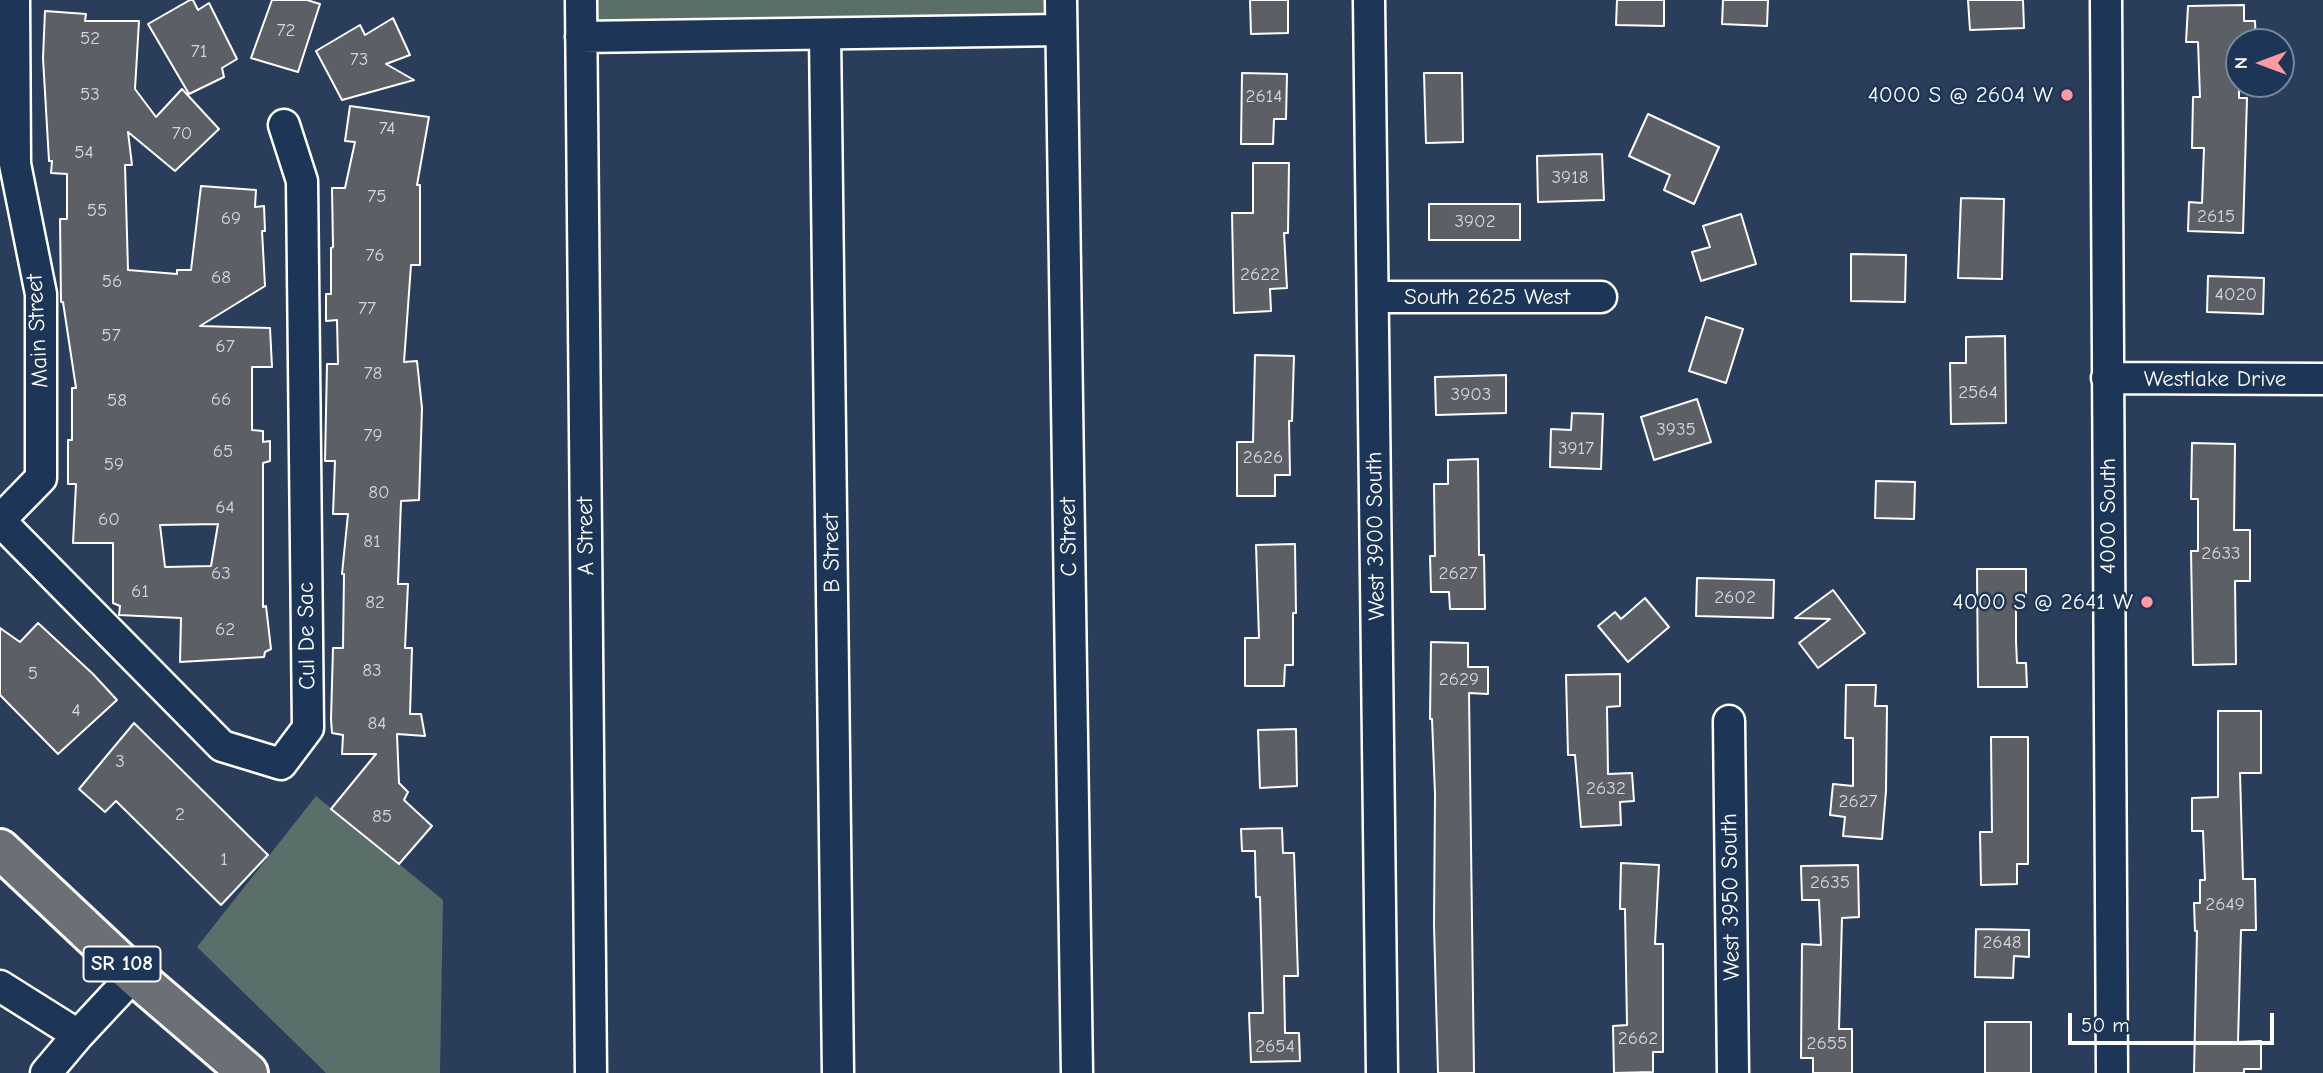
<!DOCTYPE html>
<style>
body{margin:0}
#map{position:relative;width:2323px;height:1073px;overflow:hidden;background:#2a3d5a;font-family:"Comic Neue",sans-serif}
canvas{display:block}
.north{position:absolute;left:2225px;top:28px;width:70px;height:70px;box-sizing:border-box;background:#1d3557;border:2px solid #77869a;border-radius:50%;rotate:270deg;font-size:19px;font-weight:700;line-height:28px;text-align:center;color:#fff}
.north::after{content:'';display:block;margin:auto;width:24px;height:32px;background:#ff9aa2;clip-path:polygon(50% 0,100% 100%,50% 72%,0 100%)}
.scale{position:absolute;left:2068px;top:1013px;width:206px;height:32px;box-sizing:border-box;border:4px solid #fff;border-top:0;padding-left:9px;font-size:21px;line-height:24px;white-space:nowrap;color:#fff;-webkit-text-stroke:5px #1d3557;paint-order:stroke}
</style>
<div id="map">
<canvas width="2323" height="1073"></canvas>
<div class="north">N</div>
<div class="scale">50 m</div>
</div>
<script>
const ctx = document.querySelector('canvas').getContext('2d');
ctx.lineJoin = 'round';
function fillPath(path, color) {
  ctx.fillStyle = color;
  ctx.fill(path, 'evenodd');
}
function poly(rows) {
  const path = new Path2D();
  for (const r of rows) {
    path.moveTo(r[0], r[1]);
    for (let i = 2; i < r.length; i += 2) path.lineTo(r[i], r[i + 1]);
  }
  return path;
}
function stroke(path, color, width, dash) {
  ctx.strokeStyle = color;
  ctx.lineWidth = width;
  ctx.lineCap = dash ? 'butt' : 'round';
  ctx.setLineDash(dash || []);
  ctx.stroke(path);
}
function drawText(font, color, halo, rows, align = 'center') {
  ctx.font = font + ' "Comic Neue",sans-serif';
  ctx.lineWidth = 5;
  ctx.setLineDash([]);
  ctx.textBaseline = 'middle';
  ctx.strokeStyle = halo;
  ctx.fillStyle = color;
  for (const [text, x, y, turn = 0] of rows) {
    ctx.save();
    ctx.translate(x, y);
    ctx.rotate((+turn || 0) * Math.PI / 180);
    ctx.textAlign = isNaN(turn) ? turn : align;
    if (halo) ctx.strokeText(text, 0, 0);
    ctx.fillText(text, 0, 0);
    ctx.restore();
  }
}
const green = poly([
 [593,0,1047,0,1048,25,593,30],
 [316,796,443,900,440,1073,326,1073,197,947]
]);
const building = poly([
 [190,0,193,0,198,10,209,3,237,59,222,68,224,77,189,94,148,24,190,0],
 [272,0,307,0,320,4,298,72,251,58,272,0],
 [1250,0,1288,0,1288,33,1251,34,1250,0],
 [1617,0,1664,0,1664,26,1616,25,1617,0],
 [1723,0,1768,0,1767,26,1722,24,1723,0],
 [1968,0,2023,0,2024,28,1970,30,1968,0],
 [2244,5,2244,21,2255,21,2256,42,2239,42,2239,98,2247,98,2243,233,2188,231,2189,202,2202,203,2204,148,2192,148,2193,97,2200,97,2198,42,2186,42,2188,6,2244,5],
 [45,11,86,14,85,21,139,21,135,89,156,117,182,89,219,129,175,171,128,132,132,165,125,165,128,270,177,274,177,270,191,270,201,186,256,190,255,207,264,206,265,231,262,231,265,286,200,326,270,328,272,367,252,367,252,430,263,431,263,442,270,441,270,461,263,463,263,607,266,606,271,649,265,652,264,657,180,662,181,618,119,615,120,606,113,603,113,543,73,543,76,484,68,484,68,440,72,440,72,388,76,388,63,302,61,302,60,219,67,219,67,174,51,173,52,161,49,161,43,58,45,11],
 [218,524,211,566,165,567,160,525,218,524],
 [393,18,410,55,386,64,414,80,342,100,316,51,360,25,365,35,393,18],
 [1242,73,1287,74,1286,119,1274,119,1273,144,1241,144,1242,73],
 [1424,73,1462,73,1463,142,1426,143,1424,73],
 [350,106,429,117,417,185,420,185,420,265,411,265,404,362,417,361,422,408,419,500,401,501,398,584,408,584,405,648,412,648,410,714,421,714,425,736,397,734,399,783,408,792,404,800,432,826,399,864,331,809,376,754,342,754,343,735,332,733,331,719,333,648,343,648,344,574,342,574,348,514,333,514,335,461,325,461,327,364,338,364,337,320,326,321,326,294,331,294,331,248,333,247,332,188,345,188,355,142,345,141,350,106],
 [1648,114,1719,147,1694,204,1664,190,1670,175,1629,156,1648,114],
 [1602,154,1604,200,1538,202,1537,156,1602,154],
 [1253,163,1289,163,1288,233,1284,233,1287,288,1270,289,1271,311,1234,313,1232,213,1253,213,1253,163],
 [1961,198,2004,199,2002,279,1958,278,1961,198],
 [1429,204,1520,204,1520,240,1429,240,1429,204],
 [1741,214,1756,264,1701,281,1692,252,1710,247,1703,226,1741,214],
 [1851,254,1906,255,1905,302,1851,301,1851,254],
 [2208,276,2264,278,2263,314,2207,312,2208,276],
 [1706,317,1743,329,1726,383,1689,371,1706,317],
 [2005,336,2006,423,1951,424,1950,363,1966,363,1966,337,2005,336],
 [1255,355,1294,356,1292,421,1289,421,1290,475,1275,475,1275,496,1237,496,1237,442,1253,442,1255,355],
 [1506,375,1506,413,1436,415,1435,377,1506,375],
 [1697,399,1711,442,1654,460,1641,417,1697,399],
 [1572,413,1603,414,1601,469,1550,467,1551,429,1571,430,1572,413],
 [2192,443,2235,444,2234,530,2250,530,2250,581,2235,581,2236,664,2193,665,2191,551,2198,551,2198,499,2191,499,2192,443],
 [1478,459,1479,555,1484,555,1485,609,1450,609,1449,592,1431,592,1430,556,1435,556,1434,484,1448,484,1448,460,1478,459],
 [1876,481,1915,482,1914,519,1875,518,1876,481],
 [1295,544,1296,613,1293,613,1293,665,1285,665,1284,686,1245,686,1245,638,1259,638,1256,545,1295,544],
 [1977,569,2026,569,2026,596,2016,596,2016,641,2017,663,2026,663,2027,687,1978,687,1977,569],
 [1697,578,1774,580,1773,618,1696,616,1697,578],
 [1833,590,1865,633,1818,668,1799,643,1830,619,1795,618,1833,590],
 [1645,598,1669,627,1628,662,1598,626,1615,612,1621,619,1645,598],
 [38,623,93,674,117,700,58,754,0,695,0,628,20,642,38,623],
 [1431,642,1468,643,1468,667,1488,667,1488,694,1469,693,1474,1073,1438,1073,1434,924,1435,794,1432,719,1430,719,1431,642],
 [1620,674,1620,706,1607,707,1608,774,1632,773,1634,801,1620,802,1621,825,1581,827,1575,755,1568,755,1566,675,1620,674],
 [1846,685,1876,685,1875,706,1887,706,1886,791,1882,839,1843,836,1845,817,1830,815,1833,784,1853,786,1853,738,1845,738,1846,685],
 [2218,711,2261,711,2261,773,2240,773,2243,879,2255,879,2256,930,2241,930,2238,1042,2261,1041,2261,1069,2244,1069,2244,1073,2194,1073,2197,931,2195,931,2194,903,2200,903,2200,880,2205,880,2203,831,2192,831,2192,798,2218,797,2218,711],
 [134,723,268,855,221,905,116,801,105,812,79,789,134,723],
 [1296,729,1297,786,1260,788,1258,730,1296,729],
 [1991,737,2028,737,2028,864,2017,864,2017,884,1981,885,1980,832,1992,832,1991,737],
 [1282,828,1283,853,1294,853,1298,976,1284,976,1285,1033,1299,1033,1300,1061,1251,1062,1249,1013,1263,1013,1260,897,1256,897,1255,851,1242,851,1241,829,1282,828],
 [1621,863,1659,865,1655,944,1663,944,1663,1052,1653,1052,1653,1072,1614,1073,1613,1026,1627,1025,1625,909,1620,909,1621,863],
 [1858,865,1859,917,1842,918,1839,1029,1852,1029,1852,1073,1813,1073,1813,1058,1801,1058,1802,944,1821,945,1819,900,1802,900,1801,866,1858,865],
 [1976,929,2029,930,2029,957,2014,956,2013,978,1975,977,1976,929],
 [1985,1022,2031,1022,2031,1073,1985,1073,1985,1022]
]);
const minor = poly([
 [581,0,591,1073],
 [1061,0,1077,1073],
 [1369,0,1382,1073],
 [2106,0,2112,1073],
 [825,34,838,1073],
 [581,37,1061,30],
 [1373,297,1601,297],
 [2107,378,2323,379],
 [0,520,41,478,41,294,15,164,14,0],
 [0,521,222,746,281,764,308,728,302,181,284,125],
 [1729,721,1733,1073],
 [0,986,78,1035,134,975],
 [46,1073,78,1035]
]);
const major = poly([
 [0,849,134,975,248,1073]
]);
const markers = [
 [2067,95,7,"#ff9aa2"],
 [2147,602,7,"#ff9aa2"]
];
const numberNames = [
 ["72",286,31],
 ["52",90,39],
 ["71",199,52],
 ["73",359,60],
 ["53",90,95],
 ["2614",1264,97],
 ["74",387,129],
 ["70",182,134],
 ["54",84,153],
 ["3918",1570,178],
 ["75",377,197],
 ["55",97,211],
 ["2615",2216,217],
 ["69",231,219],
 ["3902",1475,222],
 ["76",375,256],
 ["2622",1260,275],
 ["68",221,278],
 ["56",112,282],
 ["4020",2236,295],
 ["77",367,309],
 ["57",111,336],
 ["67",225,347],
 ["78",373,374],
 ["2564",1978,393],
 ["3903",1471,395],
 ["66",221,400],
 ["58",117,401],
 ["3935",1676,430],
 ["79",373,436],
 ["3917",1576,449],
 ["65",223,452],
 ["2626",1263,458],
 ["59",114,465],
 ["80",379,493],
 ["64",225,508],
 ["60",109,520],
 ["81",372,542],
 ["2633",2221,554],
 ["63",221,574],
 ["2627",1458,574],
 ["61",140,592],
 ["2602",1735,598],
 ["82",375,603],
 ["62",225,630],
 ["83",372,671],
 ["5",33,674],
 ["2629",1459,680],
 ["4",76,711],
 ["84",377,724],
 ["3",120,762],
 ["2632",1606,789],
 ["2627",1858,802],
 ["2",180,815],
 ["85",382,817],
 ["1",224,860],
 ["2635",1830,883],
 ["2649",2225,905],
 ["2648",2002,943],
 ["2662",1638,1039],
 ["2655",1827,1044],
 ["2654",1275,1047]
];
const shields = [
 [122,964,77]
];
const shieldNames = [
 ["SR 108",122,964]
];
const poiNames = [
 ["4000 S @ 2604 W",2053,95],
 ["4000 S @ 2641 W",2133,602]
];
const streetNames = [
 ["South 2625 West",1487,297],
 ["Main Street",38,331,-93],
 ["Westlake Drive",2215,379],
 ["4000 South",2108,516,-90],
 ["A Street",586,536,-91],
 ["West 3900 South",1376,536,-91],
 ["C Street",1069,537,-91],
 ["B Street",832,553,-91],
 ["Cul De Sac",307,636,-91],
 ["West 3950 South",1731,897,-91]
];
fillPath(green, '#5a6e6a');
fillPath(building, '#5c5f66');
stroke(building, '#fff', 2);
stroke(minor, '#fff', 35);
stroke(major, '#fff', 44);
stroke(minor, '#1d3557', 30);
stroke(major, '#6c6f75', 38);
for (const [x, y, r, color] of markers) {
  const dot = new Path2D();
  dot.arc(x, y, r, 0, 2 * Math.PI);
  ctx.fillStyle = color;
  ctx.fill(dot);
  stroke(dot, '#1d3557', 2.5);
}
drawText('19px', '#d6d7d9', null, numberNames);
for (const [x, y, w] of shields) {
  const box = new Path2D();
  box.roundRect(x - w / 2, y - 17.5, w, 35, 5);
  ctx.fillStyle = '#1d3557';
  ctx.fill(box);
  stroke(box, '#fff', 2);
}
drawText('bold 21px', '#fff', null, shieldNames);
drawText('23px', '#fff', '#1d3557', poiNames, 'right');
drawText('23px', '#fff', '#1d3557', streetNames);
</script>
